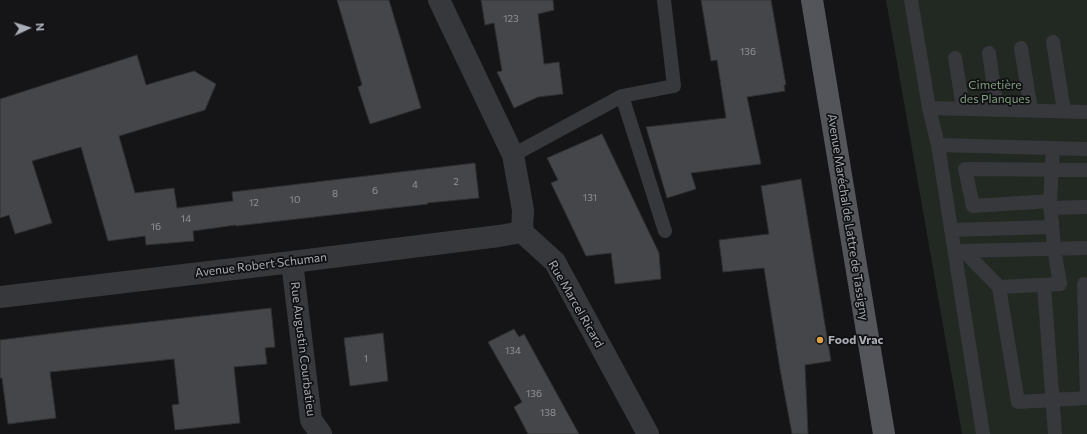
<!DOCTYPE html>
<meta charset="utf-8">
<style>
body{margin:0}
#map{position:relative;width:1087px;height:434px;overflow:hidden;background:#151517;font-family:Commissioner,sans-serif}
canvas{display:block}
.north{position:absolute;left:8px;top:8px;width:40px;height:40px;-webkit-text-stroke:3px #101012;paint-order:stroke;rotate:86deg;font-size:11px;font-weight:700;line-height:16px;text-align:center;color:#a9adb5}
.north::after{content:'';display:block;margin:auto;width:14px;height:18px;background:#a9adb5;clip-path:polygon(50% 0,100% 100%,50% 72%,0 100%)}
</style>
<div id="map">
<canvas width="1087" height="434"></canvas>
<div class="north">N</div>
</div>
<script>
const ctx = document.querySelector('canvas').getContext('2d');
ctx.lineJoin = 'round';
function fillPath(path, color) {
  ctx.fillStyle = color;
  ctx.fill(path, 'evenodd');
}
function poly(rows) {
  const path = new Path2D();
  for (const r of rows) {
    path.moveTo(r[0], r[1]);
    for (let i = 2; i < r.length; i += 2) path.lineTo(r[i], r[i + 1]);
  }
  return path;
}
function stroke(path, color, width, dash) {
  ctx.strokeStyle = color;
  ctx.lineWidth = width;
  ctx.lineCap = dash ? 'butt' : 'round';
  ctx.setLineDash(dash || []);
  ctx.stroke(path);
}
function drawText(font, color, halo, rows, align = 'center') {
  ctx.font = font + ' Commissioner,sans-serif';
  ctx.lineWidth = 3.5;
  ctx.setLineDash([]);
  ctx.textBaseline = 'middle';
  ctx.strokeStyle = halo;
  ctx.fillStyle = color;
  for (const [text, x, y, turn = 0] of rows) {
    ctx.save();
    ctx.translate(x, y);
    ctx.rotate((+turn || 0) * Math.PI / 180);
    ctx.textAlign = isNaN(turn) ? turn : align;
    if (halo) ctx.strokeText(text, 0, 0);
    ctx.fillText(text, 0, 0);
    ctx.restore();
  }
}
const green = poly([
 [886,0,1087,0,1087,434,962,434]
]);
const building = poly([
 [337,0,389,0,421,108,370,124,358,87,362,85,337,0],
 [481,0,553,0,554,10,538,14,544,64,559,62,563,94,538,97,514,108,497,72,502,71,494,23,485,25,481,0],
 [701,0,771,0,786,85,784,85,785,91,747,97,761,164,691,173,696,189,667,198,646,127,726,118,717,60,711,61,701,0],
 [137,55,146,85,194,71,216,84,205,110,119,136,135,193,174,188,177,208,233,201,232,192,475,163,479,198,427,203,428,204,236,226,236,225,193,231,194,241,146,245,145,236,108,241,81,147,32,161,52,223,15,234,9,215,0,218,0,99,137,55],
 [602,134,659,253,661,279,615,284,611,253,586,256,551,183,558,180,547,158,602,134],
 [801,179,831,361,805,365,808,434,792,434,780,369,764,268,723,272,719,240,769,234,761,186,801,179],
 [271,308,275,347,265,348,267,364,234,367,240,423,175,430,172,405,179,404,174,359,50,372,56,418,8,424,2,378,0,378,0,340,104,327,271,308],
 [514,329,519,337,524,334,579,434,528,434,514,407,522,402,488,342,514,329],
 [383,333,388,381,350,386,344,338,383,333]
]);
const lane = poly([
 [911,0,929,108,1087,112],
 [1053,42,1064,111],
 [1021,48,1031,110],
 [989,53,997,109],
 [955,58,963,108],
 [622,96,665,231],
 [929,108,938,145,983,434],
 [938,145,1087,149],
 [513,155,622,96,674,86,664,0],
 [1050,201,973,206,965,169,1087,170],
 [1050,208,1087,207],
 [951,230,1052,227],
 [959,251,1087,248],
 [964,251,999,287,1060,284,1054,248,1050,201,1053,148],
 [1084,284,1087,398],
 [1044,285,1055,434],
 [999,287,1018,402,1087,398]
]);
const street = poly([
 [439,0,513,155,523,210,522,232],
 [522,232,555,262,648,434],
 [292,262,311,420,321,434],
 [0,297,292,262,499,236,522,232]
]);
const primary = poly([
 [812,0,884,434]
]);
const markers = [
 [820,340,4,"#dca248"]
];
const numberNames = [
 ["123",511,19],
 ["136",748,52],
 ["2",456,182],
 ["4",415,185],
 ["6",375,191],
 ["8",335,194],
 ["131",590,198],
 ["10",295,200],
 ["12",254,203],
 ["14",186,219],
 ["16",156,227],
 ["134",513,351],
 ["1",366,359],
 ["136",534,394],
 ["138",548,413]
];
const parkNames = [
 ["Cimetière",995,85],
 ["des Planques",995,99]
];
const streetNames = [
 ["Avenue Maréchal de Lattre de Tassigny",848,217,81],
 ["Avenue Robert Schuman",261,265,-7],
 ["Rue Marcel Ricard",576,304,60],
 ["Rue Augustin Courbatieu",303,349,83]
];
const poiNames = [
 ["Food Vrac",828,340]
];
fillPath(green, '#222822');
fillPath(building, '#444649');
stroke(building, '#303033', 1);
stroke(lane, '#37383b', 14);
stroke(street, '#37383b', 22);
stroke(primary, '#53555a', 22);
for (const [x, y, r, color] of markers) {
  const dot = new Path2D();
  dot.arc(x, y, r, 0, 2 * Math.PI);
  ctx.fillStyle = color;
  ctx.fill(dot);
  stroke(dot, '#101012', 1.5);
}
drawText('10px', '#90939a', null, numberNames);
drawText('12px', '#829e82', '#101012', parkNames);
drawText('12px', '#a9adb5', '#101012', streetNames);
drawText('bold 12px', '#a9adb5', '#101012', poiNames, 'left');
</script>
